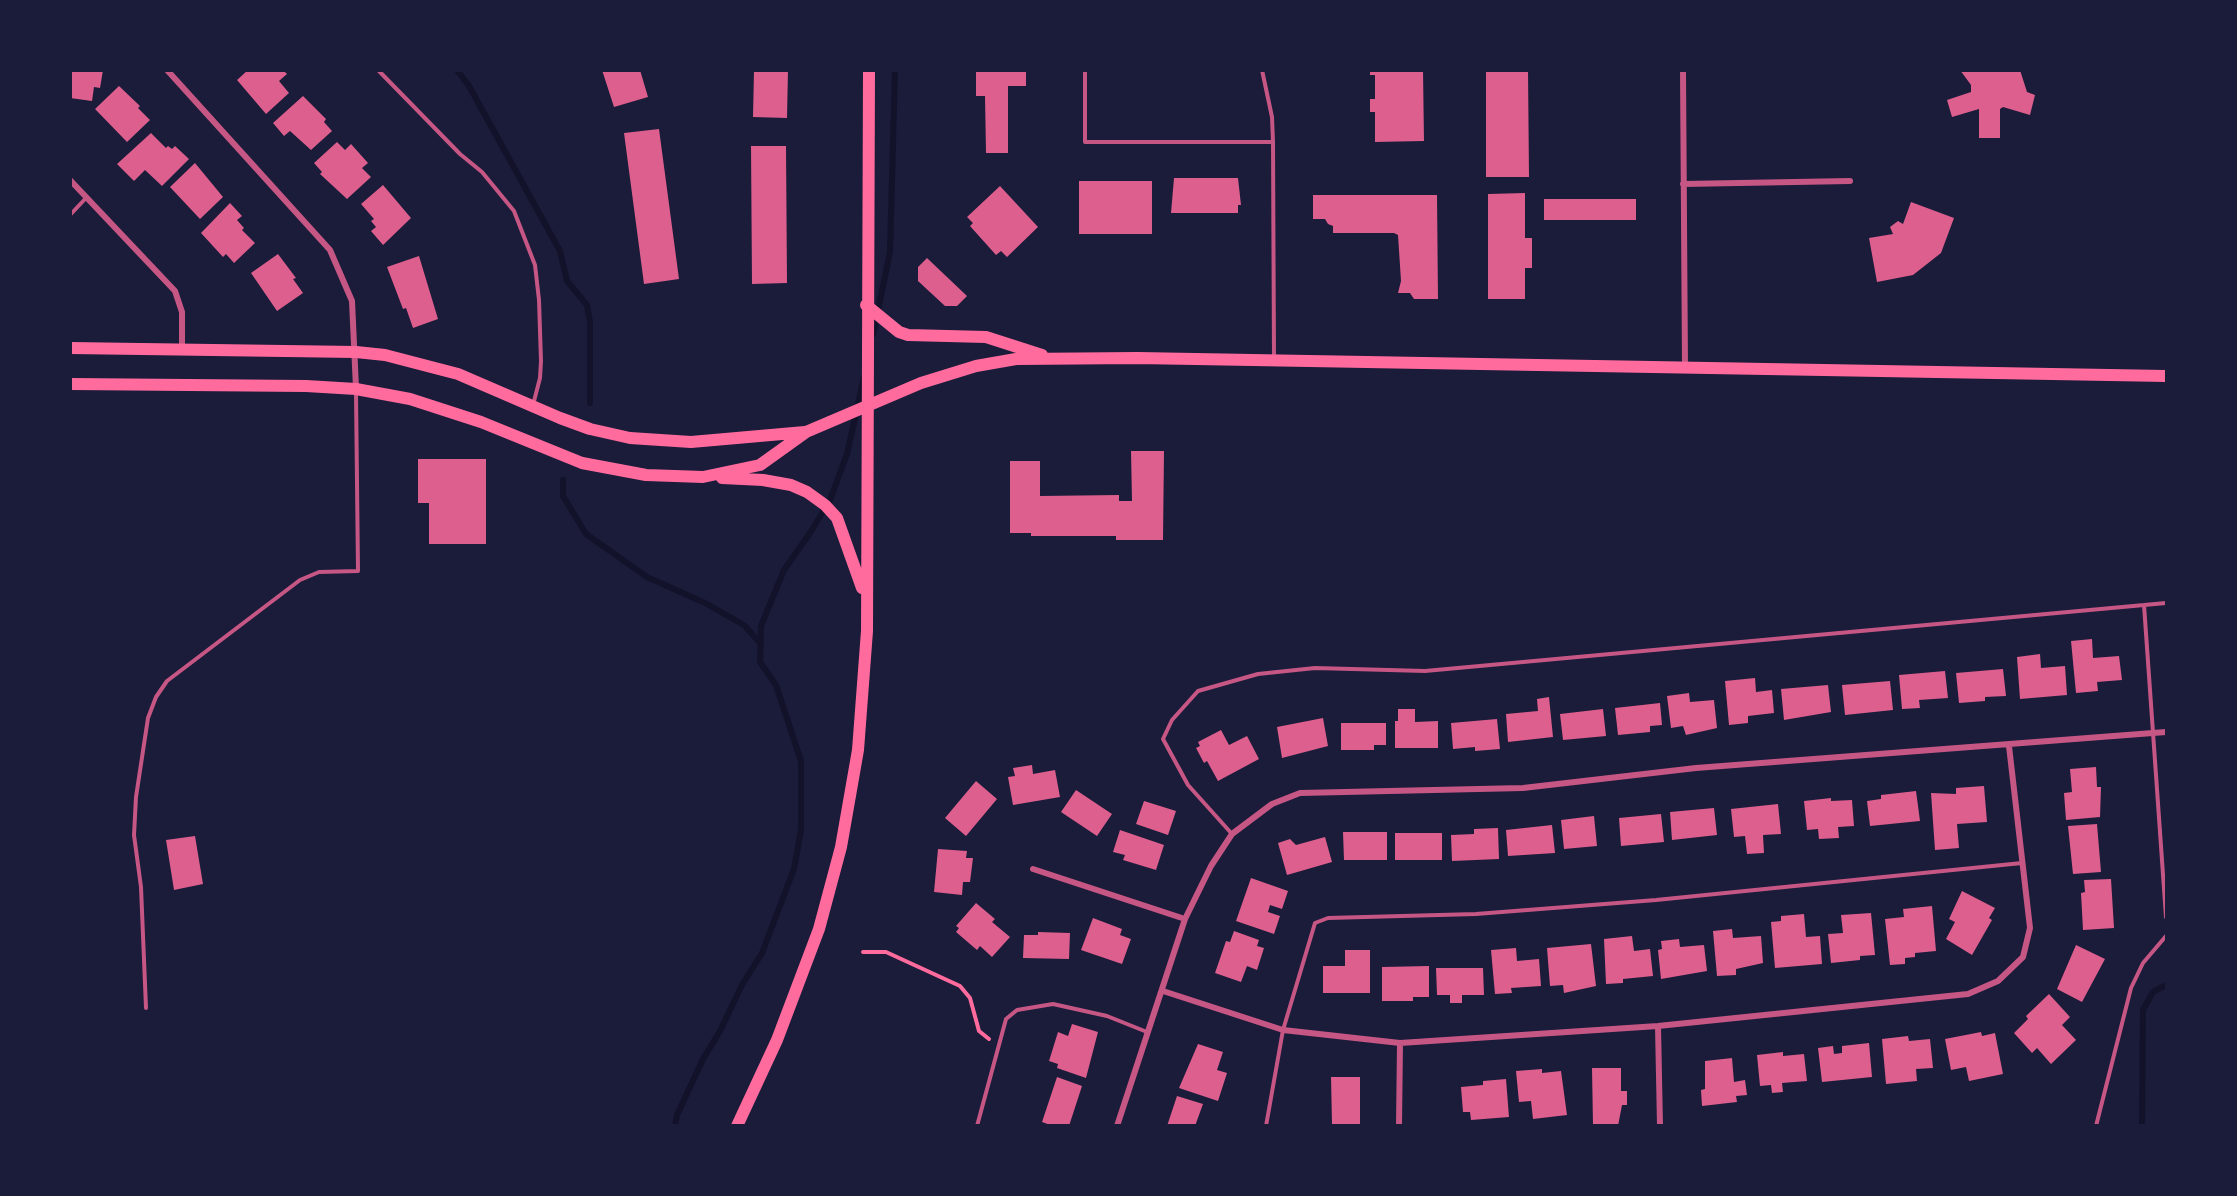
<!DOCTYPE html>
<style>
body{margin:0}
#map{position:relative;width:2237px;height:1196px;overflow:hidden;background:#1b1b3a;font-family:Helvetica,sans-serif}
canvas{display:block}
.frame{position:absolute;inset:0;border:72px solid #1b1b3a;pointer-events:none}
</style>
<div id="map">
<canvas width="2237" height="1196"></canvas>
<div class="frame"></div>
</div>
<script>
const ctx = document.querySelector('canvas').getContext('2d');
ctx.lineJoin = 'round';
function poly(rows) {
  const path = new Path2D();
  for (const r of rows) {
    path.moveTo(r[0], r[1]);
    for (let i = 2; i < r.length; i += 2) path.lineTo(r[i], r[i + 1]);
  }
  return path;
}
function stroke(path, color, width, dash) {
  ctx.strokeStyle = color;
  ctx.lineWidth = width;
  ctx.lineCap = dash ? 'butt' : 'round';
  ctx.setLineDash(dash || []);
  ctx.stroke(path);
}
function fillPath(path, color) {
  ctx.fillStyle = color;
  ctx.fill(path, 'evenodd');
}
const stream = poly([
 [457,70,469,86,560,251,567,281,587,305,590,322,590,403],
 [873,335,890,252,895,70],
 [563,480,563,496,586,534,647,577,705,603,744,625,761,644],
 [675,1126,677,1115,703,1059,720,1031,742,985,762,953,794,869,801,830,801,761,776,685,760,662,761,626,784,570,810,533,830,500,847,454,864,377],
 [2142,1126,2143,1010,2153,992,2166,985]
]);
const building = poly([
 [70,70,103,70,100,88,94,87,92,101,70,98],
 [248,70,283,70,287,74,279,81,289,93,266,114,237,80],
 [602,70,640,70,648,97,614,107],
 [754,70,788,70,787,118,753,117],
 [1370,70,1423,70,1424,141,1375,142,1375,112,1370,112,1370,99,1375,99,1375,75,1370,75],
 [1486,70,1528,70,1529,177,1486,177],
 [1960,70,2020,70,2027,92,2035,95,2030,115,2003,107,2000,109,2000,138,1979,138,1979,109,1952,117,1947,100,1971,92,1971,85],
 [976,71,1026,71,1026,86,1008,86,1008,153,986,153,985,96,976,96],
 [119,86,140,106,138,108,150,120,127,142,95,109],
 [303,96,326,119,324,122,332,131,311,150,290,131,284,136,273,123],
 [659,129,679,279,644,284,624,133],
 [151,133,166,148,168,146,172,149,175,146,189,159,162,186,145,170,134,181,117,164],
 [337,142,345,150,351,144,368,163,362,168,371,177,347,199,320,174,322,172,314,163],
 [751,146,786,146,787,283,752,284],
 [195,163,223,197,200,219,170,187],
 [1174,178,1238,178,1241,205,1238,205,1238,213,1171,213],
 [1079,181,1152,181,1152,234,1079,234],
 [383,185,411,218,383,245,371,231,376,227,371,221,374,219,361,204],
 [1000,186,1038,227,1007,257,1001,251,996,255,970,226,973,223,967,217],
 [1525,193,1525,238,1532,238,1532,268,1525,268,1525,299,1488,299,1488,194],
 [1313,195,1437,195,1438,299,1414,299,1410,293,1398,293,1401,281,1398,235,1394,233,1333,233,1333,226,1328,224,1325,219,1313,219],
 [1544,199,1636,199,1636,220,1544,220],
 [1911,202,1954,218,1941,253,1913,275,1877,282,1869,238,1893,234,1890,227,1898,221,1903,224],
 [230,203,242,216,237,220,244,228,242,230,255,243,234,263,226,254,223,257,201,233],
 [278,254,296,278,293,279,303,293,277,311,251,273],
 [419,256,438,319,413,328,406,308,403,309,387,267],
 [927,258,967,296,957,306,945,306,918,281,918,267],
 [1131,451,1164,451,1163,540,1116,540,1116,536,1031,536,1031,533,1010,533,1010,461,1040,461,1040,496,1119,495,1119,501,1132,501],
 [418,459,486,459,486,544,429,544,429,503,418,503],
 [2092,639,2093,658,2119,656,2122,680,2097,682,2098,691,2076,693,2071,641],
 [2040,654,2041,668,2065,666,2067,695,2020,699,2017,657],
 [2003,669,2006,696,1985,697,1985,701,1959,703,1956,673],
 [1945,671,1948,698,1919,700,1920,708,1902,709,1899,675],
 [1755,678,1756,692,1772,690,1774,713,1748,716,1748,723,1729,725,1725,681],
 [1890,681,1893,710,1845,715,1842,685],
 [1828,685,1831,712,1784,720,1781,689],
 [1689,693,1690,702,1714,700,1717,728,1686,735,1683,726,1671,728,1667,696],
 [1549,697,1553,737,1508,742,1506,714,1538,711,1537,699],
 [1660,703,1662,725,1650,726,1650,732,1618,735,1615,708],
 [1398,709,1415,709,1415,722,1438,721,1438,748,1395,748,1395,721,1398,721],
 [1603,709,1606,736,1563,740,1560,714],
 [1323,718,1328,746,1282,758,1277,727],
 [1497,719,1500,749,1475,751,1475,747,1453,749,1451,723],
 [1341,723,1386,723,1386,745,1374,745,1374,750,1341,750],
 [1221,730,1229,745,1247,736,1259,759,1218,781,1207,761,1204,763,1196,748,1200,746,1198,742],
 [1032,765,1033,774,1055,770,1060,797,1013,805,1008,777,1015,776,1013,768],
 [2096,767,2097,787,2101,787,2100,817,2066,820,2064,793,2072,792,2070,769],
 [976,781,997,799,966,836,945,818],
 [1984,786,1987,822,1957,824,1959,848,1935,850,1931,793,1956,794,1956,788],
 [1076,790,1112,814,1097,836,1061,812],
 [1916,791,1920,821,1870,826,1867,801,1881,799,1881,795],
 [1831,798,1831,801,1852,800,1854,826,1838,827,1839,838,1819,839,1818,829,1807,830,1804,801],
 [1144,801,1176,811,1168,835,1136,824],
 [1778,804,1781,834,1763,835,1764,853,1747,854,1745,836,1734,837,1731,809],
 [1714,808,1717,835,1672,840,1670,812],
 [1661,814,1664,842,1621,846,1619,818],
 [1594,816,1597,846,1564,849,1561,820],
 [2097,824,2101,872,2073,874,2068,826],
 [1552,825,1555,853,1508,856,1506,830],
 [1498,828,1499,859,1452,861,1451,835,1474,834,1474,829],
 [1120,830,1164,845,1156,870,1123,860,1125,855,1113,852],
 [1343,832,1387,832,1387,860,1344,860],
 [1395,833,1442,833,1442,860,1395,860],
 [195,836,203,884,174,890,166,840],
 [1325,837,1332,862,1287,875,1278,843,1290,839,1296,845],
 [938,849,967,851,966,858,973,858,970,882,963,882,962,895,934,892],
 [1251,878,1288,891,1282,909,1270,905,1268,912,1280,916,1274,934,1236,921],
 [2111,879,2114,928,2083,930,2081,893,2085,892,2084,880],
 [1962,891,1995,908,1989,918,1992,920,1972,955,1946,939,1955,922,1949,919],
 [976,903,995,919,992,922,1010,937,992,957,980,946,977,950,956,932,959,928,956,926],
 [1932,906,1936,951,1915,953,1915,957,1905,958,1905,964,1890,965,1885,919,1904,917,1903,909],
 [1871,913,1875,955,1860,956,1860,960,1831,963,1828,934,1843,933,1841,915],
 [1804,914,1806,937,1820,936,1822,964,1775,968,1771,922,1781,921,1781,916],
 [1093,918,1122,929,1120,935,1131,939,1122,964,1081,950],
 [1732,929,1733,938,1761,936,1763,963,1736,969,1736,975,1717,976,1713,931],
 [1234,931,1259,940,1257,946,1264,948,1257,970,1247,966,1241,982,1215,973,1226,941,1230,942],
 [1038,932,1070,933,1069,959,1023,958,1024,935,1038,935],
 [1632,936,1634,951,1650,949,1653,976,1623,979,1623,983,1606,984,1604,939],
 [1679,939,1680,947,1704,945,1707,971,1661,979,1658,950,1662,949,1661,941],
 [1591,944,1596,986,1564,993,1563,985,1550,986,1547,948],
 [2076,945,2105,959,2082,1002,2057,989],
 [1516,948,1517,961,1539,959,1541,986,1511,988,1512,993,1495,994,1491,950],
 [1345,950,1370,950,1370,993,1323,993,1323,966,1345,966],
 [1429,966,1429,997,1413,997,1413,1001,1382,1001,1382,967],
 [1436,968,1483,968,1484,995,1462,995,1462,1003,1450,1003,1450,995,1437,995],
 [2049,994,2070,1017,2062,1025,2076,1040,2051,1064,2037,1048,2032,1053,2014,1033,2028,1019,2026,1016],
 [1072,1024,1098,1032,1086,1078,1057,1068,1058,1064,1049,1061,1058,1032,1068,1036],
 [1981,1032,1982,1036,1995,1033,2003,1074,1969,1081,1966,1067,1951,1070,1945,1039],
 [1908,1036,1909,1041,1930,1039,1933,1068,1916,1069,1917,1081,1886,1084,1882,1039],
 [1869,1043,1872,1077,1822,1082,1818,1048,1833,1046,1834,1054,1842,1053,1842,1046],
 [1198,1044,1223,1052,1217,1070,1227,1073,1218,1101,1179,1088],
 [1783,1052,1783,1056,1804,1054,1807,1081,1782,1083,1783,1092,1772,1093,1771,1085,1760,1086,1757,1055],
 [1732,1058,1734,1082,1745,1080,1747,1095,1736,1096,1737,1102,1702,1106,1701,1090,1705,1089,1705,1061],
 [1592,1068,1621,1068,1621,1091,1627,1091,1627,1105,1622,1105,1618,1126,1593,1126],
 [1542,1069,1542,1073,1561,1071,1567,1115,1533,1119,1531,1101,1519,1102,1516,1071],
 [1057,1077,1082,1086,1069,1126,1053,1126,1042,1122],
 [1331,1077,1360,1077,1360,1124,1332,1124],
 [1506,1079,1509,1117,1471,1120,1470,1112,1463,1112,1461,1087,1483,1085,1483,1081],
 [1177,1096,1203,1104,1195,1126,1167,1126]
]);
const path = poly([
 [863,952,886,952,960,986,970,998,979,1031,989,1039]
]);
const service = poly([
 [378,70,460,154,482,172,514,211,535,265,539,300,541,361,540,378,533,405],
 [1085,70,1085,142,1273,142],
 [1262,70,1272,117,1273,142,1274,360],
 [70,215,86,198],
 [2144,605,2166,917],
 [1232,834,1188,785,1163,739,1172,720,1198,691,1258,674,1315,668,1425,671,2166,603],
 [146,1008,141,887,134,835,136,797,148,718,156,697,167,681,300,580,319,572,358,571,356,393],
 [977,1126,1006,1019,1017,1010,1053,1004,1107,1016,1147,1032],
 [1266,1126,1283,1030,1315,923,1328,918,1476,914,1656,900,2022,863],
 [2096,1126,2131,988,2143,963,2166,936]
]);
const minor = poly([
 [167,70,330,250,352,301,356,388],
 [1683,70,1685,368],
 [70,180,175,291,182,312,182,350],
 [1683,184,1850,181],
 [1033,869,1185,919],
 [1163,991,1283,1030,1400,1043,1658,1026,1968,994,1998,981,2023,957,2030,928,2009,746],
 [1658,1026,1660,1126],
 [1117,1126,1185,919,1211,866,1232,834,1272,804,1300,793,1523,788,1696,768,2166,732],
 [1399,1126,1400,1043]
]);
const secondary = poly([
 [866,305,899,332,908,335,986,337,1042,355],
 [70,348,356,352,385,355,458,374,560,418,590,429,630,438,691,442,805,432],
 [70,384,306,386,356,389,410,399,481,422,582,463,646,475,703,477,760,465,806,432,921,383,976,366,1016,359,1138,358,2166,376],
 [722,478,763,480,791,485,807,492,825,505,837,518,862,588],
 [737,1126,777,1040,819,929,841,847,858,750,867,631,869,70]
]);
stroke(stream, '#12122b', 6);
fillPath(building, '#dd5f8e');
stroke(path, '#ff6b9d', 4);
stroke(service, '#c65784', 4);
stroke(minor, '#c65784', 6);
stroke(secondary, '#ff6b9d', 12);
</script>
